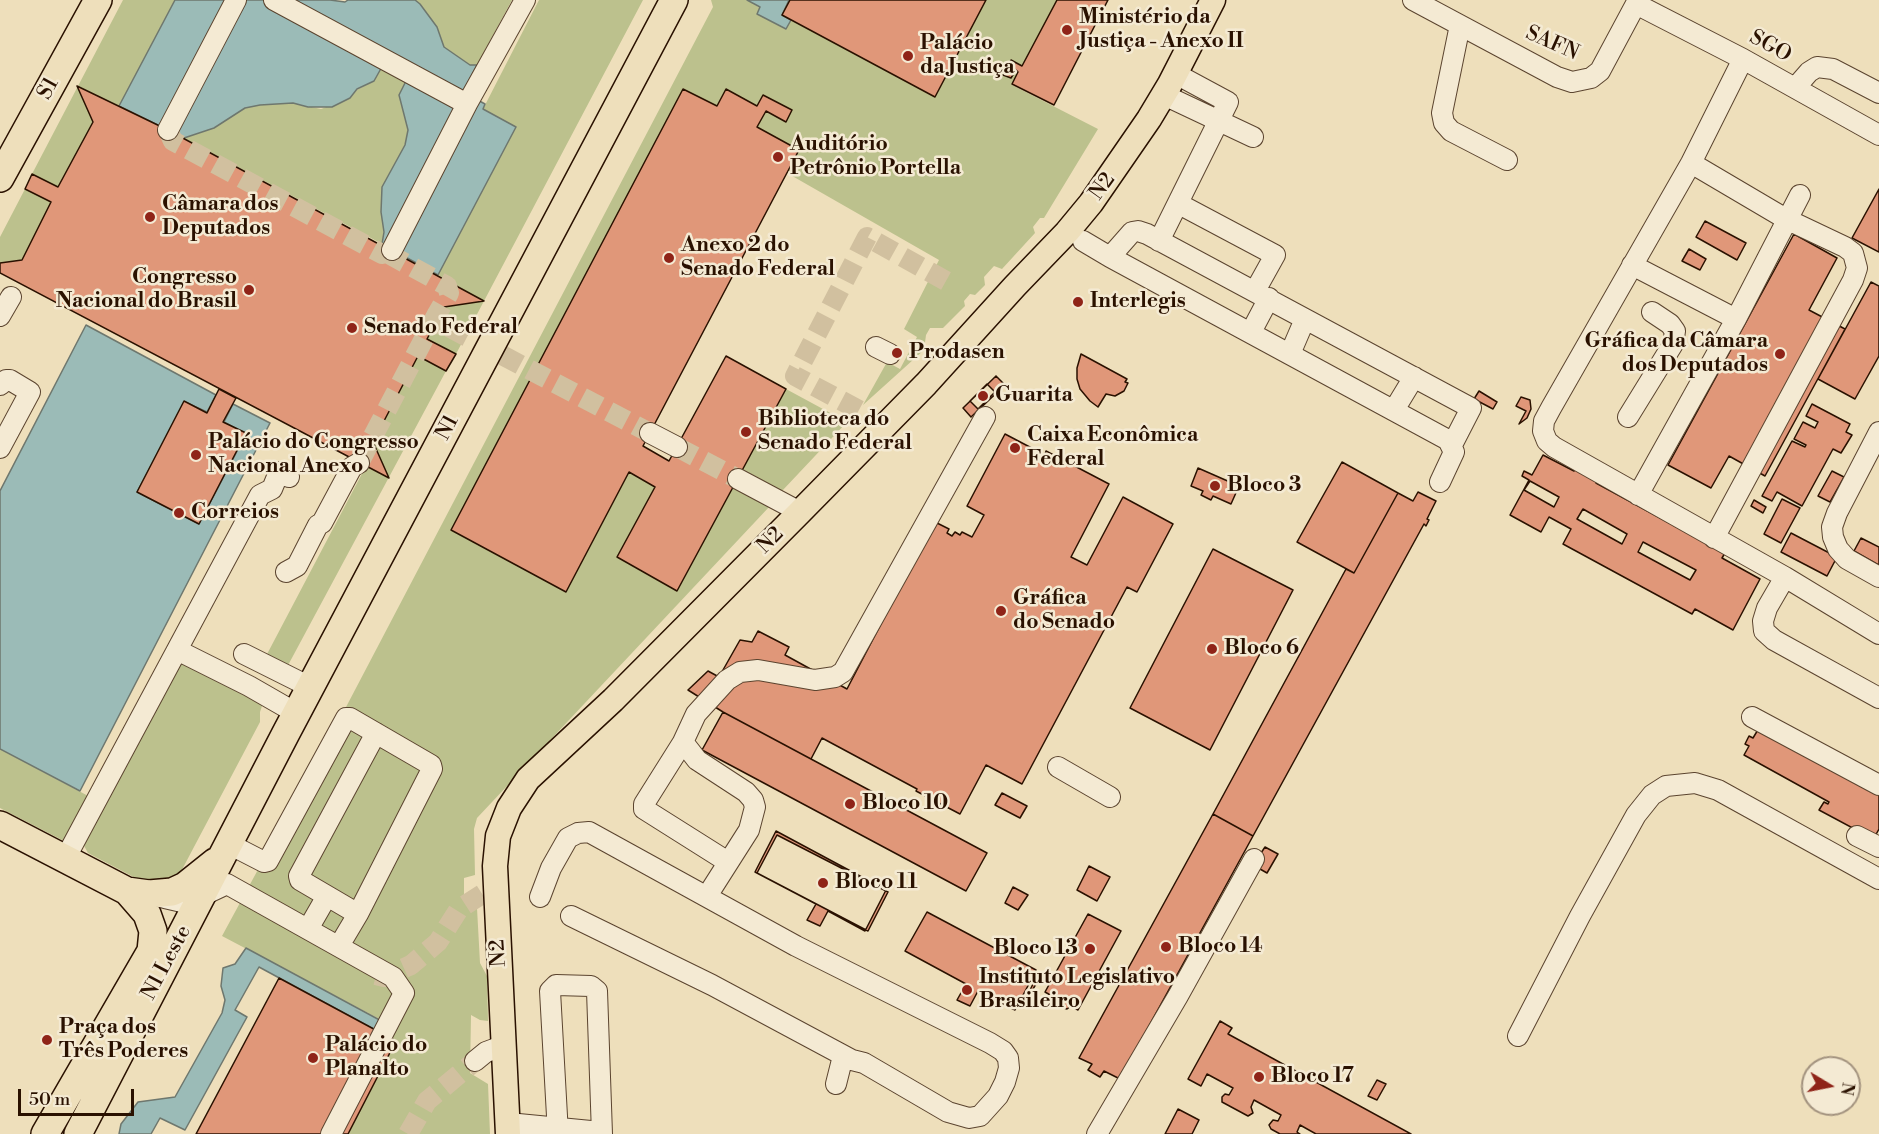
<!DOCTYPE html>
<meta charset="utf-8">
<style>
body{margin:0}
#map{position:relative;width:1879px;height:1134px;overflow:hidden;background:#eedfbb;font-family:"Libre Bodoni",serif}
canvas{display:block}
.north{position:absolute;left:1801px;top:1056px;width:60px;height:60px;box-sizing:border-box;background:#f4ead3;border:2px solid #a3937f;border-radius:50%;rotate:100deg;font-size:16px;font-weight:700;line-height:24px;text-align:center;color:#2a1100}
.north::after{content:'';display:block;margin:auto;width:21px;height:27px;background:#8f2418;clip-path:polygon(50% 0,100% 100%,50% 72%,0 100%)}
.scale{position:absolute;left:18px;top:1089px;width:116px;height:27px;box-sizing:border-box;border:3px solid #2a1100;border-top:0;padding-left:8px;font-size:18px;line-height:21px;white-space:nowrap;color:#2a1100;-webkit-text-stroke:4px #f4ead3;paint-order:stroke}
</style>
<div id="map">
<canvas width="1879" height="1134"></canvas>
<div class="north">N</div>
<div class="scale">50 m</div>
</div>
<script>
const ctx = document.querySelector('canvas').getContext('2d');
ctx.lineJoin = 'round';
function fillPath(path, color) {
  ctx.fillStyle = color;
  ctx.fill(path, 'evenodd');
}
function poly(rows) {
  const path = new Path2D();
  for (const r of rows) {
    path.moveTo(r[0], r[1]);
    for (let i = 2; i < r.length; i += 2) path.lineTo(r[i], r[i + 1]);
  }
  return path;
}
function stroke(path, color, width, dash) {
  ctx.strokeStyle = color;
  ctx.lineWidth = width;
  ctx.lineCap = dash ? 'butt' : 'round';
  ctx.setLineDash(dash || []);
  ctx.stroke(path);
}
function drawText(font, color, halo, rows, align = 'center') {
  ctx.font = font + ' "Libre Bodoni",serif';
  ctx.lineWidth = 5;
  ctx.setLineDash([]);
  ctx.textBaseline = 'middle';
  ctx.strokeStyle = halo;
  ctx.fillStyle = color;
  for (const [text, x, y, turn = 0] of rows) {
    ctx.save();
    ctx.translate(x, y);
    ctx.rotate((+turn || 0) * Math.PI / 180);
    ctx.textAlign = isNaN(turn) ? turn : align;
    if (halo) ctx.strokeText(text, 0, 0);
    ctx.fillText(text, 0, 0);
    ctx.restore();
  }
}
const green = poly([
 [123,0,175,0,119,106,78,87,93,122,58,187,32,174],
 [415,0,512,0,477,65,470,65,444,47,437,27,420,4],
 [539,0,643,0,456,354,427,339,444,307,483,301,438,275,515,127,483,109],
 [711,0,747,0,760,8,757,14,785,29,791,20,935,96,986,0,1057,0,1022,66,1011,60,1004,75,1011,78,1016,70,1018,72,1012,85,1098,129,1044,218,1040,218,1033,227,1035,233,1002,269,994,266,984,277,985,285,975,295,970,294,964,301,965,306,943,328,930,328,926,335,924,350,863,405,887,362,900,369,917,337,904,329,939,260,787,173,799,150,757,127,766,111,786,122,791,110,763,95,757,106,717,106,683,89,452,530,566,592,629,472,655,487,617,557,677,590,786,389,847,422,782,491,744,470,735,487,770,506,477,818,474,829,475,875,464,878,464,897,477,908,480,963,487,976,488,1021,480,1020,471,1015,470,1073,488,1084,490,1134,348,1134,396,1041,381,1033,387,1023,222,936,345,709,713,7],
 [388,56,413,69,399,95,408,130,405,145,382,187,381,212,384,232,382,244,184,138,214,128,245,108,260,105,293,103,321,109,350,98,357,90,374,81],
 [25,189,51,202,22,260,0,263,0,237],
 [418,356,446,371,286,669,265,658,366,466,388,478,373,442],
 [181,656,263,703,260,712,260,722,176,881,147,884,88,853,82,842],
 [0,749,92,798,66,842,0,808]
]);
const water = poly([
 [175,0,330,0,345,2,348,0,415,0,420,4,437,27,444,47,470,65,477,65,463,92,485,104,483,109,516,127,438,275,382,244,384,232,381,212,382,187,405,145,408,130,399,95,412,69,388,56,374,81,357,89,350,98,332,107,308,107,293,103,260,105,245,108,214,128,184,138,119,106,175,0],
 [747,0,789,0,782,15,791,20,786,29,757,14,760,7,747,0],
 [86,325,216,395,207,412,185,402,137,492,199,524,246,434,224,422,233,404,270,423,80,791,0,749,0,491,86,325],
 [246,948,387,1024,381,1033,259,967,235,1010,247,1017,185,1130,160,1118,151,1134,119,1134,121,1124,138,1102,175,1097,222,1013,225,1000,221,986,223,968,235,964,246,948]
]);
const building = poly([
 [790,0,986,0,935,97,782,15,790,0],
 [1057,0,1108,0,1054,105,1012,84,1018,72,1016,70,1011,78,1003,75,1011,60,1022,66,1057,0],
 [77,86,168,130,484,301,444,307,427,339,456,354,446,371,418,356,373,442,389,478,0,273,0,263,22,260,51,202,25,189,32,174,58,187,93,122,77,86],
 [683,89,717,106,726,89,757,106,763,95,792,110,786,122,766,111,757,127,799,150,643,446,669,461,726,356,786,389,677,591,617,557,655,487,629,472,566,592,451,530,683,89],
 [1879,189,1879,252,1852,238,1879,189],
 [1705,221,1746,243,1737,260,1696,237,1705,221],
 [1794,234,1837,258,1809,310,1845,329,1765,476,1729,456,1711,488,1668,465,1794,234],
 [1689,249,1706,259,1700,270,1682,261,1689,249],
 [1871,282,1879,286,1879,356,1855,399,1818,379,1871,282],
 [1081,354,1127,379,1125,382,1128,383,1124,391,1115,396,1106,394,1098,407,1090,401,1080,389,1077,379,1077,368,1081,354],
 [996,376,1005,385,971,417,963,408,996,376],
 [987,384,995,392,978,409,970,401,987,384],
 [219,389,236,398,223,422,246,433,199,524,137,492,184,401,207,413,219,389],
 [1479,391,1497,402,1493,409,1474,399,1479,391],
 [1521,397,1530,400,1531,409,1527,418,1519,424,1526,411,1516,406,1521,397],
 [1812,404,1850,424,1846,432,1852,435,1841,453,1833,449,1802,506,1777,492,1772,501,1762,496,1792,441,1805,447,1806,445,1794,439,1803,422,1815,428,1818,422,1806,416,1812,404],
 [1005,434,1045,455,1046,451,1109,484,1071,557,1087,565,1123,497,1173,524,1137,592,1127,587,1022,784,986,765,960,814,916,791,917,789,822,738,811,759,723,712,688,690,708,671,719,677,740,640,752,642,758,631,789,647,785,655,847,689,932,526,935,527,937,523,949,529,947,533,952,536,955,532,960,535,962,532,972,537,984,515,967,506,1005,434],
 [1543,455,1574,471,1578,465,1599,476,1596,483,1725,553,1722,558,1760,579,1733,630,1695,609,1692,614,1563,544,1571,529,1549,517,1541,532,1510,515,1529,480,1522,476,1524,471,1532,475,1543,455],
 [1530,481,1559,497,1554,507,1524,490,1530,481],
 [1583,509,1627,534,1622,544,1577,519,1583,509],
 [1643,542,1696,570,1690,580,1638,552,1643,542],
 [1342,462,1398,493,1354,573,1297,542,1342,462],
 [1198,468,1239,486,1231,504,1213,496,1211,500,1201,495,1203,491,1191,486,1198,468],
 [1832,471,1844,477,1830,502,1818,496,1832,471],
 [1418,492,1436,501,1427,519,1429,520,1426,526,1424,524,1253,836,1213,814,1346,569,1354,573,1398,493,1413,501,1418,492],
 [1782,499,1800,508,1781,543,1764,534,1782,499],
 [1754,500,1766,507,1763,513,1751,506,1754,500],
 [1791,533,1837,557,1827,576,1781,552,1791,533],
 [1861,538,1879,547,1879,565,1854,551,1861,538],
 [1213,549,1293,590,1210,750,1130,708,1213,549],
 [723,712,987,853,966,891,702,750,723,712],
 [1759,728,1879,789,1879,829,1874,838,1879,842,1819,810,1824,802,1828,804,1829,802,1744,755,1749,746,1745,744,1749,736,1753,738,1759,728],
 [1002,793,1027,806,1020,818,995,805,1002,793],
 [1213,814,1253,836,1120,1079,1104,1071,1100,1077,1088,1070,1092,1064,1079,1058,1213,814],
 [776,831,886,890,865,931,828,911,820,926,807,920,816,904,755,872,776,831],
 [777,835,888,892,868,931,757,873,777,835],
 [1265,847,1278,854,1267,873,1253,865,1265,847],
 [1089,866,1110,877,1097,901,1077,890,1089,866],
 [1013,887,1028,895,1018,910,1005,903,1013,887],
 [927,912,1036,970,1034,974,1040,977,1029,996,1028,994,1033,984,1030,982,1015,1010,978,991,970,1006,957,1000,966,984,905,951,927,912],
 [1088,914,1121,931,1078,1010,1071,1006,1067,1009,1060,1007,1053,1001,1052,996,1045,992,1088,914],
 [279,978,396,1041,348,1134,196,1134,279,978],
 [1220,1021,1232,1028,1228,1034,1411,1134,1316,1134,1300,1125,1297,1132,1300,1134,1280,1134,1271,1129,1269,1125,1273,1120,1278,1121,1281,1115,1254,1100,1251,1107,1253,1113,1248,1116,1222,1102,1222,1097,1225,1094,1229,1095,1233,1088,1207,1074,1201,1086,1188,1079,1220,1021],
 [1377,1080,1386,1084,1377,1100,1368,1096,1377,1080],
 [1178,1109,1199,1120,1192,1134,1165,1134,1178,1109]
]);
const minorTunnel = poly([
 [168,130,173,141,382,254,387,253,392,250],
 [387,253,447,286,449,293,437,314,439,322,650,433],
 [859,410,795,376,867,237,946,281],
 [677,447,738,479],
 [359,463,437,314],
 [376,975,384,977,411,965,438,942,459,909,484,893],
 [408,1134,427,1101,475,1061]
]);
const minor = poly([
 [274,0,467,104],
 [1413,0,1557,77,1572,82,1591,78,1600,71,1638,0],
 [1636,4,1743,59,1879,135],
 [1460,25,1442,113,1444,123,1451,131,1507,160],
 [1743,59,1691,163,1551,408,1544,421,1543,431,1547,441,1554,447,1785,577,1767,608,1763,621,1764,631,1774,640,1879,698],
 [1795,88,1809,72,1817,67,1833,69,1879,93],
 [1164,95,1253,137],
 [168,130,236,0],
 [1691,163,1786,219,1845,247,1853,253,1857,268,1853,280,1714,538],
 [1179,204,1275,255,1255,291],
 [1083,241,1110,257,1448,440,1454,452,1440,482],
 [1159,241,1228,102,1176,74],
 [392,250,467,104,525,0],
 [1110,257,1132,232,1138,231,1147,234,1471,408,1452,445],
 [1632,265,1736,319],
 [0,316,11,297],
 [1251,332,1269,298],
 [876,347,890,354],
 [1290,354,1305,319],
 [0,385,6,380,10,380,30,392,0,448],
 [1394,410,1414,377],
 [1628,417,1673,344,1675,331,1670,324,1652,312],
 [1879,432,1837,513,1832,527,1833,537,1838,549,1847,559,1879,577],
 [650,433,677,447],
 [738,479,800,512],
 [1638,495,1736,319,1800,195],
 [286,572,297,566,318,525,322,523,352,467,359,463],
 [1785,577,1879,634],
 [177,650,249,686,296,713],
 [244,654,310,687],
 [1752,717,1879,785],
 [683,742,644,804,644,809,728,862],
 [1058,767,1110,797],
 [1857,836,1879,847],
 [229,844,264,862,268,861,346,718,350,718,431,765,432,769,358,914,339,946],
 [65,859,260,495,272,489,279,472,289,477],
 [156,896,182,902,191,901,227,884,393,977,404,993,331,1134],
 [707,896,749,830,755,807,753,800,746,792,697,760,683,742,696,714,727,680,740,672,758,670,815,680,835,677,843,672,985,417],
 [540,897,551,868,568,838,578,833,589,832,796,946,990,1043,1003,1051,1008,1058,1009,1068,1005,1082,998,1096,980,1116,969,1118,948,1112,864,1063,852,1060,842,1060,836,1084],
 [358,914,300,880,299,876,376,733],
 [571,916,712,985,852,1060],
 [308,929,327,896],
 [1518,1036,1580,916,1636,815,1652,795,1666,786,1695,783,1718,790,1879,879],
 [475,1061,486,1052,505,1045],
 [508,1123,601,1132],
 [558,1134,550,991,556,985,591,986,597,991,602,1134],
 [1097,1134,1178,996,1254,859]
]);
const major = poly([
 [508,1134,495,866,498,836,509,808,528,779,613,700,800,512,926,384,1015,286,1067,232,1091,203,1149,119,1170,84,1213,0]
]);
const highway = poly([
 [0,178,98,0],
 [0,825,127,891,149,894,172,892,185,886,215,862],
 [45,1134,151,951,153,931,147,914,127,891],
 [78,1134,286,733,674,0]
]);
const markers = [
 [1067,30,6,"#8f2418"],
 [908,56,6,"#8f2418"],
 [778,157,6,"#8f2418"],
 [150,217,6,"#8f2418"],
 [669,258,6,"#8f2418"],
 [249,290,6,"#8f2418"],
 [1078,302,6,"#8f2418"],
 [352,328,6,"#8f2418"],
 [897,353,6,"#8f2418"],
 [1780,354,6,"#8f2418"],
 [983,396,6,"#8f2418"],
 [746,432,6,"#8f2418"],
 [1015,448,6,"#8f2418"],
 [196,455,6,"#8f2418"],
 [1215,486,6,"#8f2418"],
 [179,513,6,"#8f2418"],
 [1001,611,6,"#8f2418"],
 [1212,649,6,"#8f2418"],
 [850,804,6,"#8f2418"],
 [823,883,6,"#8f2418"],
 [1166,947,6,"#8f2418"],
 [1090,949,6,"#8f2418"],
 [967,990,6,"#8f2418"],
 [47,1040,6,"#8f2418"],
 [313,1058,6,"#8f2418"],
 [1259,1077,6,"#8f2418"]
];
const poiNames = [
 ["Ministério da",1079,18],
 ["Justiça - Anexo II",1079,42],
 ["Palácio",920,44],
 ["da Justiça",920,68],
 ["Auditório",790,145],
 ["Petrônio Portella",790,169],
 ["Câmara dos",162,205],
 ["Deputados",162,229],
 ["Anexo 2 do",681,246],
 ["Senado Federal",681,270],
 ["Congresso",237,278,"right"],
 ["Nacional do Brasil",237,302,"right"],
 ["Interlegis",1090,302],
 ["Senado Federal",364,328],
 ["Gráfica da Câmara",1768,342,"right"],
 ["dos Deputados",1768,366,"right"],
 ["Prodasen",909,353],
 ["Guarita",995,396],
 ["Biblioteca do",758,420],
 ["Senado Federal",758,444],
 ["Caixa Econômica",1027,436],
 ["Federal",1027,460],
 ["Palácio do Congresso",208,443],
 ["Nacional Anexo",208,467],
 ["Bloco 3",1227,486],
 ["Correios",191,513],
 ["Gráfica",1013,599],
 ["do Senado",1013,623],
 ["Bloco 6",1224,649],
 ["Bloco 10",862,804],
 ["Bloco 11",835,883],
 ["Bloco 14",1178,947],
 ["Bloco 13",1078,949,"right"],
 ["Instituto Legislativo",979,978],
 ["Brasileiro",979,1002],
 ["Praça dos",59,1028],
 ["Três Poderes",59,1052],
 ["Palácio do",325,1046],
 ["Planalto",325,1070],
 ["Bloco 17",1271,1077]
];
const streetNames = [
 ["SAFN",1552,44,24],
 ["SGO",1770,47,29],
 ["S1",49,89,-61],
 ["N2",1103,187,-54],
 ["N1",448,428,-62],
 ["N2",771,541,-45],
 ["N2",499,953,-94],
 ["N1 Leste",167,963,-62]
];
fillPath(green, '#bcc18d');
fillPath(water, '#9bbbb7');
stroke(water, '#6e776e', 1.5);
fillPath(building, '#e09779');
stroke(building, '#2a1100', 1.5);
stroke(minorTunnel, '#d1c09f', 20, [20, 10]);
stroke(minor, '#5b442f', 22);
stroke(major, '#2a1100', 27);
stroke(highway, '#2a1100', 30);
stroke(minor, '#f4ead3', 20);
stroke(major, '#eedfbb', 24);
stroke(highway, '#eedfbb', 27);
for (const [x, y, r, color] of markers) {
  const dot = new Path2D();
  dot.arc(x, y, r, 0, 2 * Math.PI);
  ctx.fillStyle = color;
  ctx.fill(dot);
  stroke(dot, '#f4ead3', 2);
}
drawText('bold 21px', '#2a1100', '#f4ead3', poiNames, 'left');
drawText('21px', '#2a1100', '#f4ead3', streetNames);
</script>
